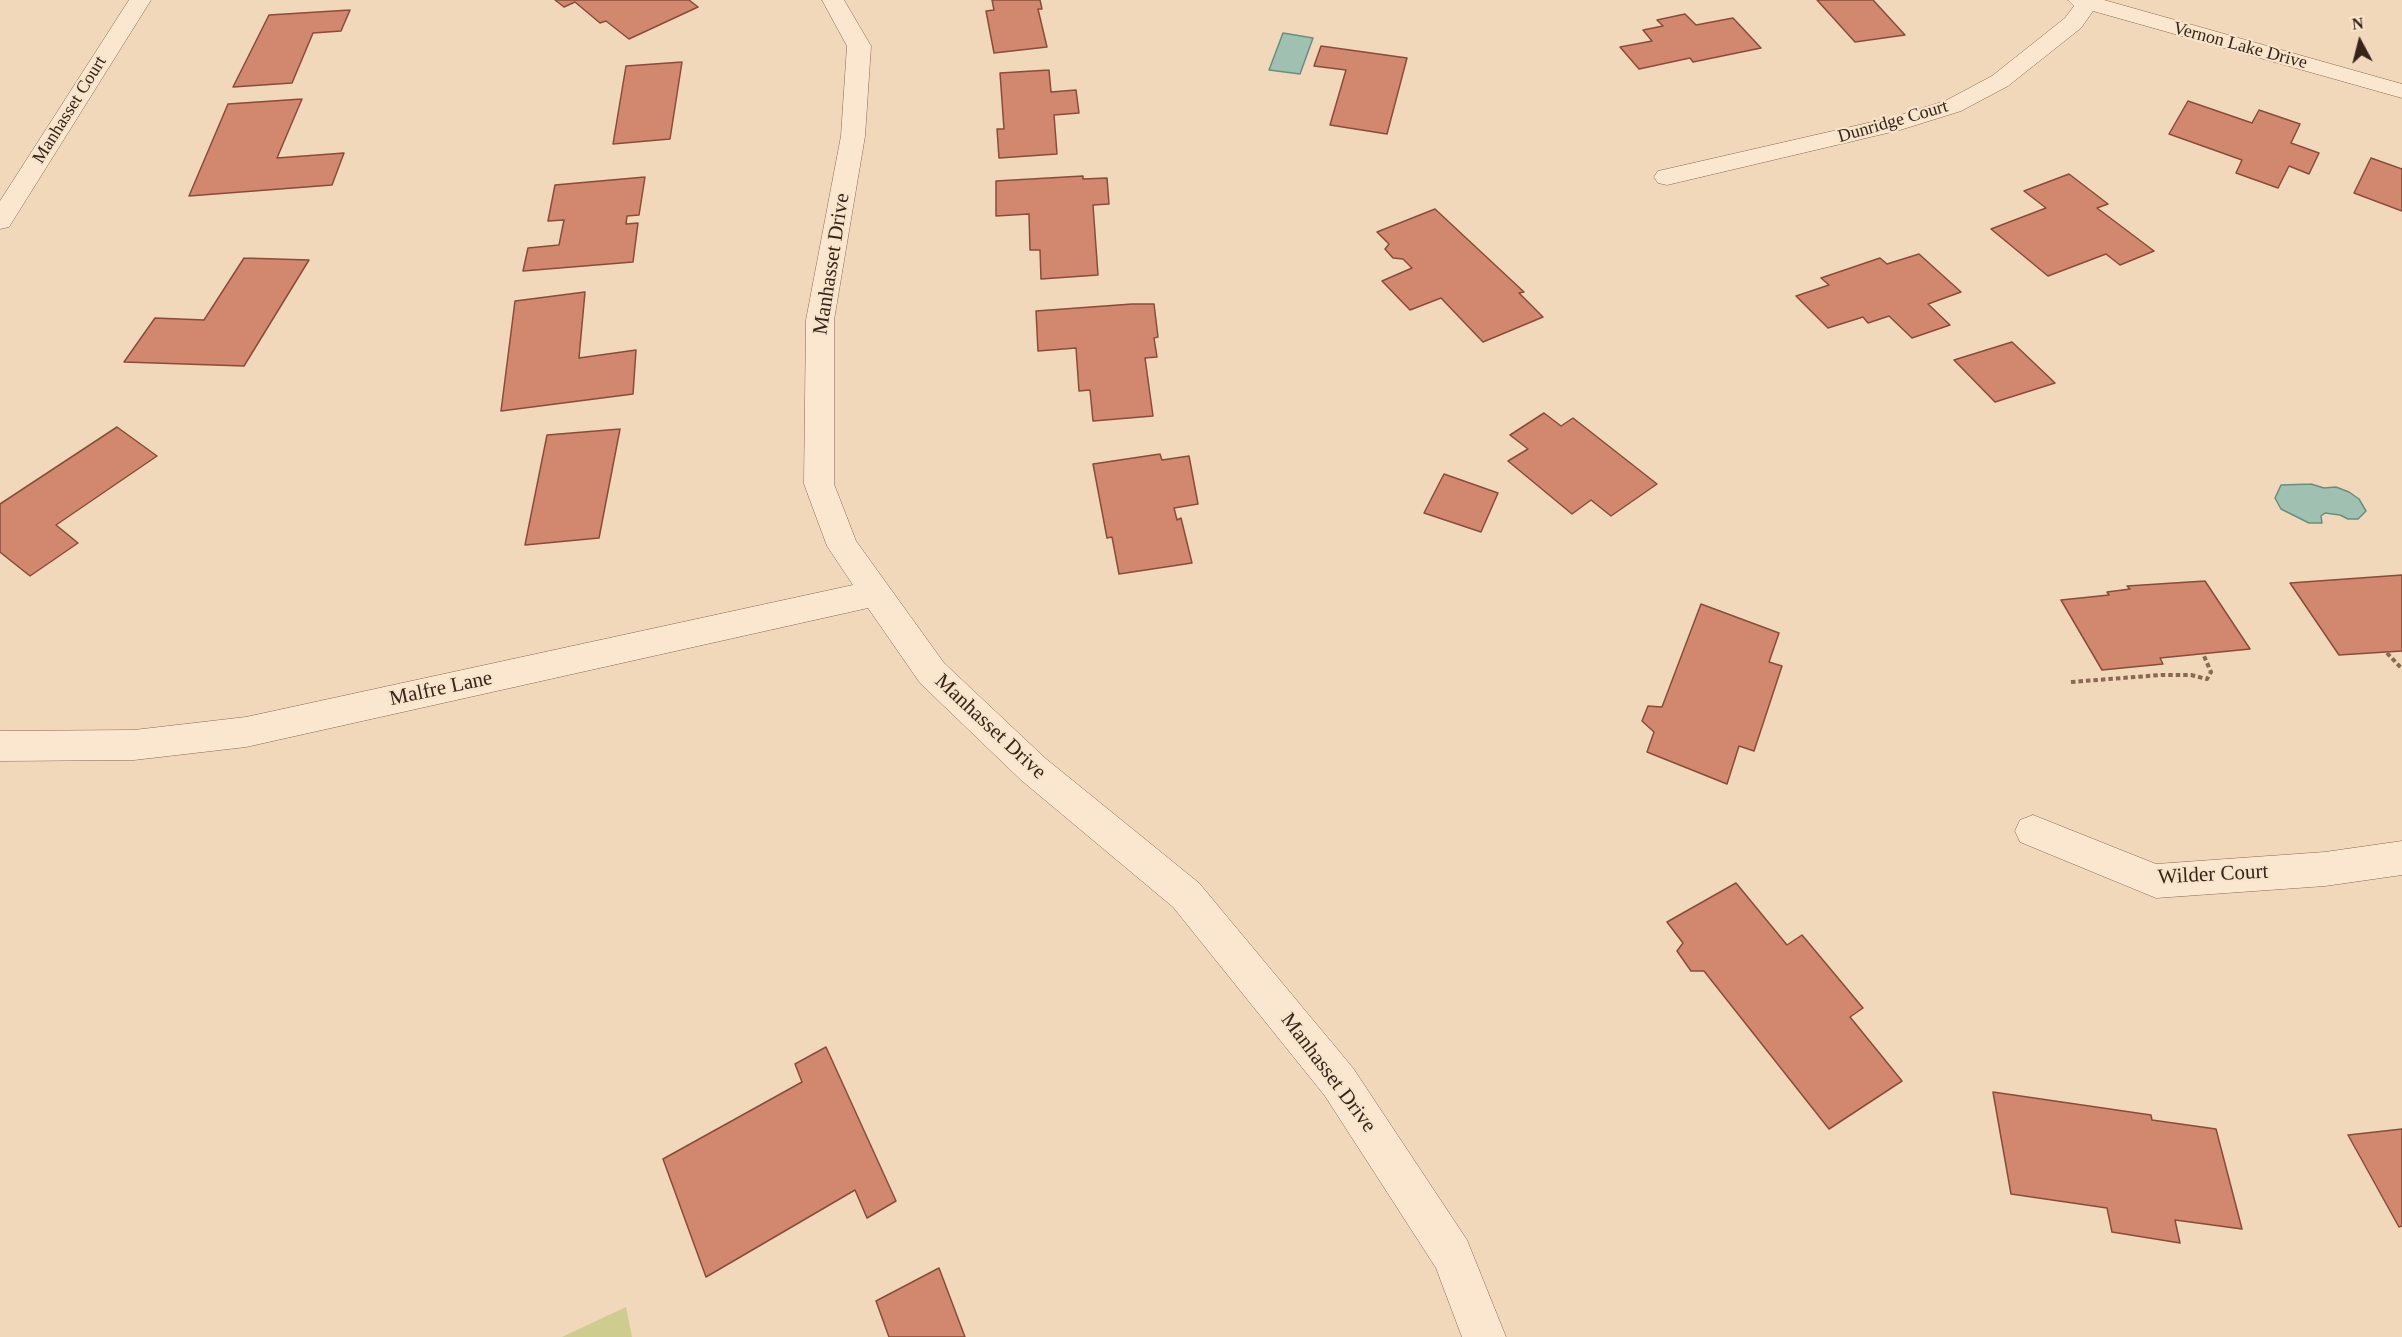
<!DOCTYPE html>
<style>
body{margin:0}
#map{position:relative;width:2402px;height:1337px;overflow:hidden;background:#f1d8bb;font-family:"Times New Roman",serif}
canvas{display:block}
.north{position:absolute;left:2330px;top:12px;width:60px;height:60px;-webkit-text-stroke:4px #f8e4cb;paint-order:stroke;rotate:353deg;font-size:16px;font-weight:700;line-height:24px;text-align:center;color:#37231a}
.north::after{content:'';display:block;margin:auto;width:21px;height:27px;background:#37231a;clip-path:polygon(50% 0,100% 100%,50% 72%,0 100%)}
</style>
<div id="map">
<canvas width="2402" height="1337"></canvas>
<div class="north">N</div>
</div>
<script>
const ctx = document.querySelector('canvas').getContext('2d');
ctx.lineJoin = 'round';
function fillPath(path, color) {
  ctx.fillStyle = color;
  ctx.fill(path, 'evenodd');
}
function poly(rows) {
  const path = new Path2D();
  for (const r of rows) {
    path.moveTo(r[0], r[1]);
    for (let i = 2; i < r.length; i += 2) path.lineTo(r[i], r[i + 1]);
  }
  return path;
}
function stroke(path, color, width, dash) {
  ctx.strokeStyle = color;
  ctx.lineWidth = width;
  ctx.lineCap = dash ? 'butt' : 'round';
  ctx.setLineDash(dash || []);
  ctx.stroke(path);
}
function drawText(font, color, halo, rows, align = 'center') {
  ctx.font = font + ' "Times New Roman",serif';
  ctx.lineWidth = 4.5;
  ctx.setLineDash([]);
  ctx.textBaseline = 'middle';
  ctx.strokeStyle = halo;
  ctx.fillStyle = color;
  for (const [text, x, y, turn = 0] of rows) {
    ctx.save();
    ctx.translate(x, y);
    ctx.rotate((+turn || 0) * Math.PI / 180);
    ctx.textAlign = isNaN(turn) ? turn : align;
    if (halo) ctx.strokeText(text, 0, 0);
    ctx.fillText(text, 0, 0);
    ctx.restore();
  }
}
const green = poly([
 [626,1307,632,1337,562,1337]
]);
const water = poly([
 [1283,33,1313,38,1300,74,1269,70,1283,33],
 [2311,484,2324,488,2336,487,2349,492,2359,499,2366,511,2358,519,2348,519,2340,515,2325,513,2321,516,2322,523,2309,523,2281,509,2275,498,2281,485,2311,484]
]);
const building = poly([
 [555,0,689,0,698,7,629,39,606,21,600,23,575,2,564,7,555,0],
 [992,0,1040,0,1042,9,1038,9,1047,47,994,53,986,11,994,10,992,0],
 [1817,0,1873,0,1905,35,1855,42,1817,0],
 [350,10,341,31,313,33,292,83,233,87,269,15,350,10],
 [1685,14,1696,25,1733,18,1761,48,1693,62,1690,58,1639,69,1620,47,1652,41,1643,30,1663,26,1657,20,1685,14],
 [1321,46,1407,58,1387,134,1330,125,1346,70,1314,66,1321,46],
 [682,62,670,139,613,144,626,66,682,62],
 [1049,70,1051,92,1076,90,1079,113,1054,115,1057,154,999,158,997,129,1004,129,1000,73,1049,70],
 [302,99,277,158,344,153,332,185,189,196,228,104,302,99],
 [2188,101,2252,123,2259,110,2300,124,2291,143,2319,153,2309,174,2289,166,2278,188,2236,173,2242,160,2169,134,2188,101],
 [2371,158,2402,169,2402,211,2354,193,2371,158],
 [2069,174,2108,204,2097,208,2154,251,2120,265,2106,254,2048,276,1991,229,2046,208,2024,191,2069,174],
 [1083,176,1083,179,1107,178,1109,204,1093,205,1098,275,1041,279,1040,250,1030,250,1029,214,996,216,996,181,1083,176],
 [645,177,639,215,627,216,626,224,638,223,633,262,523,271,528,248,559,245,564,220,548,221,555,185,645,177],
 [1435,209,1524,292,1519,293,1543,317,1483,342,1441,298,1410,310,1382,281,1412,268,1403,259,1393,258,1385,249,1389,244,1377,232,1435,209],
 [1919,254,1961,292,1928,304,1950,325,1912,338,1889,316,1868,323,1863,317,1828,328,1796,296,1829,285,1821,278,1880,258,1887,264,1919,254],
 [244,258,309,260,244,366,124,362,155,318,204,320,244,258],
 [585,292,579,358,636,350,633,394,501,411,515,301,585,292],
 [1132,304,1154,304,1158,337,1154,338,1157,357,1145,358,1153,416,1093,421,1090,390,1079,391,1076,348,1038,351,1036,311,1132,304],
 [2012,342,2055,383,1995,402,1954,360,2012,342],
 [1544,413,1561,426,1573,418,1657,484,1611,516,1591,500,1572,514,1508,461,1528,449,1510,435,1544,413],
 [117,427,157,456,56,525,78,543,30,576,0,552,0,504,117,427],
 [620,429,599,538,525,545,547,435,620,429],
 [1160,454,1162,460,1189,456,1198,504,1174,508,1177,520,1181,518,1192,563,1119,574,1112,537,1107,538,1093,464,1160,454],
 [1444,474,1498,493,1481,532,1424,513,1444,474],
 [2402,575,2402,651,2339,655,2290,583,2402,575],
 [2205,581,2250,649,2160,658,2163,664,2102,670,2061,600,2109,595,2107,592,2130,589,2127,586,2205,581],
 [1701,604,1779,633,1769,662,1782,666,1754,751,1739,746,1727,784,1647,752,1654,732,1642,721,1648,706,1662,707,1701,604],
 [1736,883,1787,945,1802,935,1863,1008,1850,1017,1902,1081,1829,1129,1704,971,1691,971,1677,951,1683,943,1667,922,1736,883],
 [826,1047,896,1201,867,1218,855,1190,706,1277,663,1159,802,1082,795,1064,826,1047],
 [1993,1092,2151,1115,2152,1120,2216,1129,2242,1229,2175,1220,2180,1243,2112,1232,2107,1208,2011,1194,1993,1092],
 [2402,1129,2402,1226,2399,1227,2348,1135,2402,1129],
 [939,1268,965,1337,889,1337,876,1301,939,1268]
]);
const path = poly([
 [2387,653,2402,669],
 [2071,682,2161,675,2191,675,2207,679,2211,672,2204,656]
]);
const minor = poly([
 [129,0,151,0,9,227,0,229,0,201,129,0],
 [822,0,844,0,871,46,865,136,834,320,834,484,856,541,944,663,1045,758,1199,883,1353,1068,1467,1240,1506,1337,1462,1337,1436,1268,1325,1096,1173,907,1021,780,920,683,868,608,246,747,134,760,0,761,0,731,134,730,246,717,853,585,827,546,804,484,806,320,841,136,847,46,822,0],
 [2068,0,2104,0,2402,84,2402,98,2093,11,2081,28,2008,86,1961,111,1900,130,1667,185,1658,183,1654,177,1658,171,1667,169,1894,117,1945,101,1992,76,2065,18,2074,6,2068,0],
 [2033,815,2156,864,2325,852,2402,841,2402,875,2325,886,2156,898,2020,842,2015,831,2020,820,2033,815]
]);
const farStreetnames = [
 ["Vernon Lake Drive",2240,46,15],
 ["Manhasset Court",70,110,-58],
 ["Dunridge Court",1893,122,-16]
];
const streetNames = [
 ["Manhasset Drive",832,264,-81],
 ["Malfre Lane",441,689,-12],
 ["Manhasset Drive",990,727,43],
 ["Wilder Court",2213,875,-3],
 ["Manhasset Drive",1328,1073,53]
];
fillPath(green, '#cfcc8f');
fillPath(water, '#a0c1b2');
stroke(water, '#678f7f', 1.5);
fillPath(building, '#d2886e');
stroke(building, '#8a4c38', 1.5);
stroke(minor, '#896854', 1);
stroke(path, '#896854', 4, [4.5, 3]);
fillPath(minor, '#fbe7cf');
drawText('18px', '#37231a', '#f8e4cb', farStreetnames);
drawText('21px', '#37231a', '#f8e4cb', streetNames);
</script>
